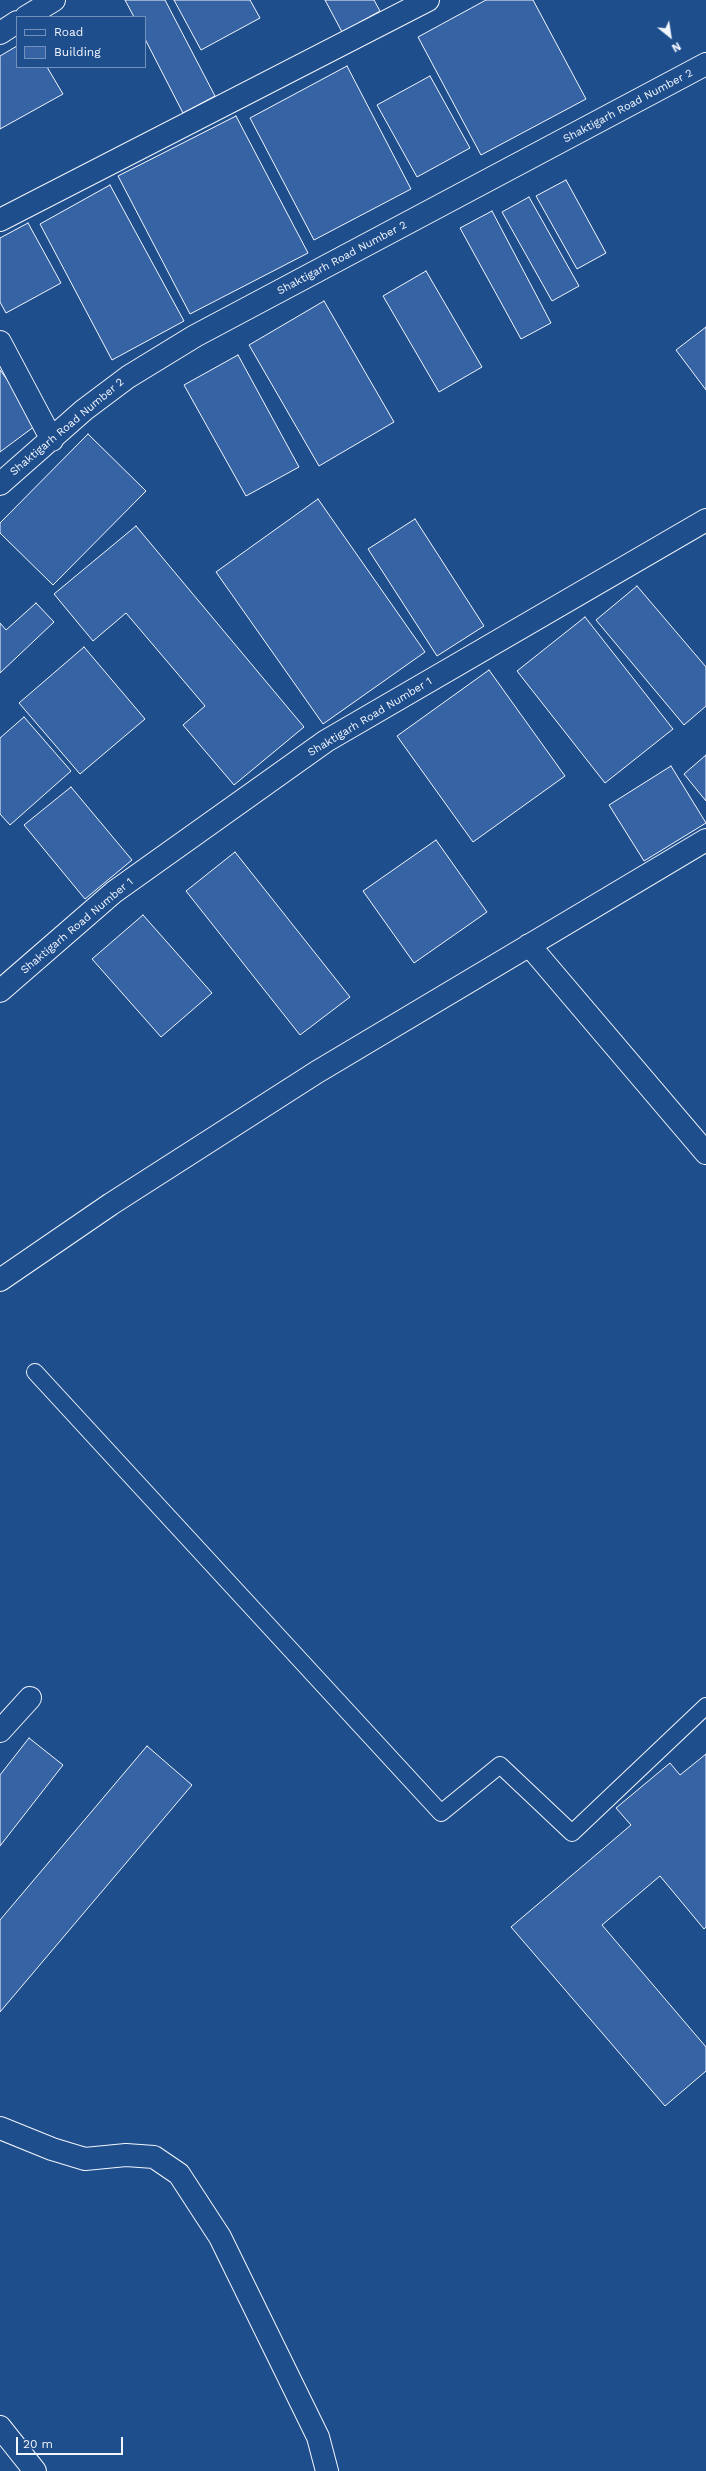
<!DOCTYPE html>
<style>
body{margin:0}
#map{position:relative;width:706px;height:2471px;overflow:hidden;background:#1f4e8c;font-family:"Work Sans",sans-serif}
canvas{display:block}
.legend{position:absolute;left:16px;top:16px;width:130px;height:52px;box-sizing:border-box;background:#1f4e8c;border:1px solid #7391ba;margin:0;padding:5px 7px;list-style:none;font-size:12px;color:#f2f6ff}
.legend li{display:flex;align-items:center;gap:8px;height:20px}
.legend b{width:20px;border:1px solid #7391ba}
.north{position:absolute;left:650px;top:16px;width:40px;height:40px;-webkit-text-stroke:3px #1f4e8c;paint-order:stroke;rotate:150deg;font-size:11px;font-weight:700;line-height:16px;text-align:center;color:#f2f6ff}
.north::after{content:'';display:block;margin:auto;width:14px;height:18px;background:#f2f6ff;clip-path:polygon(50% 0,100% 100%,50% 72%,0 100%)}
.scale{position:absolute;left:16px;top:2437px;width:107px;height:18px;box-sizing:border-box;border:2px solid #f2f6ff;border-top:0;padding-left:5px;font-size:12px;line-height:14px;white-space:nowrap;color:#f2f6ff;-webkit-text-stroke:3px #1f4e8c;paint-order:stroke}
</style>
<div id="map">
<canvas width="706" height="2471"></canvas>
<ul class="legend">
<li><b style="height:5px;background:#1f4e8c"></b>Road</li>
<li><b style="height:11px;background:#3563a3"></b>Building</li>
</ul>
<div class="north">N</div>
<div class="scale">20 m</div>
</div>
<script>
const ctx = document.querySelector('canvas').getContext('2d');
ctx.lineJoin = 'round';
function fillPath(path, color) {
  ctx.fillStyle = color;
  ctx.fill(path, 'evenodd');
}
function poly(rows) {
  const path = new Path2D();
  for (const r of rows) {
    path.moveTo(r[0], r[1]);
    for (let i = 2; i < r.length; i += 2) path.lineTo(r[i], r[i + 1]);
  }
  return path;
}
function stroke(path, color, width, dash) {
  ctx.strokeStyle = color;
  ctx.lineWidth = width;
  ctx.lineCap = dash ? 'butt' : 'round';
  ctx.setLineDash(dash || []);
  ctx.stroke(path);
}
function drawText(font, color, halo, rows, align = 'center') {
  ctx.font = font + ' "Work Sans",sans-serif';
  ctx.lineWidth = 3;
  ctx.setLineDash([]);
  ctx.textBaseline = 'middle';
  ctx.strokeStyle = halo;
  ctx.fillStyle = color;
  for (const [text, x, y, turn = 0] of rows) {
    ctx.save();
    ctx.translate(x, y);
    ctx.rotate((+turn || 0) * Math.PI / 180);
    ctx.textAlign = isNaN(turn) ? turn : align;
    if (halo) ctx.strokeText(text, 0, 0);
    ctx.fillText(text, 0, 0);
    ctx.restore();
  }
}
const building = poly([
 [125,0,165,0,215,96,183,113,145,39,145,17,134,17,125,0],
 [174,0,250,0,260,18,201,50,174,0],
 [325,0,374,0,380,11,342,32,325,0],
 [486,0,533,0,586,99,481,155,418,37,486,0],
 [17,46,17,67,47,67,63,94,0,129,0,56,17,46],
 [347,66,411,189,314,240,250,118,347,66],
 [430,76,470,148,417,177,377,105,430,76],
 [236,116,308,253,190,314,118,176,236,116],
 [566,180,606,253,577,269,536,196,566,180],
 [110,185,184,321,112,360,40,224,110,185],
 [529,197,579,286,552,301,502,212,529,197],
 [492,211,551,323,521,339,460,228,492,211],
 [28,223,61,283,6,313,0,302,0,238,28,223],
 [426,271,482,367,439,392,383,296,426,271],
 [324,301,394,422,319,466,249,345,324,301],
 [706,327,706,390,676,350,706,327],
 [238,355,299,467,246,496,184,385,238,355],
 [0,370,39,423,0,452,0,370],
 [88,434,146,491,53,585,0,533,0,523,88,434],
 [318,499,425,652,323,724,216,572,318,499],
 [415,519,484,626,437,656,368,549,415,519],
 [136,526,304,727,234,785,183,725,205,706,126,613,93,641,54,594,136,526],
 [637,586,706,667,706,706,684,725,596,620,637,586],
 [36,603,54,622,0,673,0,623,6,630,36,603],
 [585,617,673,729,605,783,517,671,585,617],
 [84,647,145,719,80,774,19,703,84,647],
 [489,670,565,776,473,842,397,736,489,670],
 [24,717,71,771,10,825,0,814,0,738,24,717],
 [706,755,706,801,684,774,706,755],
 [671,766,706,823,644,861,609,805,671,766],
 [71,787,132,860,85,899,24,825,71,787],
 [436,840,487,912,414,963,363,891,436,840],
 [235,852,350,997,300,1035,186,891,235,852],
 [143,915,212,993,161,1037,92,959,143,915],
 [29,1738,63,1765,0,1846,0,1775,29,1738],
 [147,1746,192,1785,0,2012,0,1920,147,1746],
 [706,1754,706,1927,704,1929,660,1876,602,1925,706,2047,706,2071,665,2106,511,1927,631,1825,616,1808,670,1763,680,1775,706,1754]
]);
const lane = poly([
 [35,1372,441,1813,500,1765,572,1833,706,1706]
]);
const street = poly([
 [26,17,54,0],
 [0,33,17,22],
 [0,220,428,0],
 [0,342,52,440],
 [0,484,84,410,128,377,195,336,706,64],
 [529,945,706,1153],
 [0,991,114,892,326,741,706,520],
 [0,1280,111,1204,317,1072,706,840],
 [0,1731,30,1698],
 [0,2128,52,2149,85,2159,126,2155,154,2157,179,2174,220,2237,318,2437,327,2471],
 [0,2427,35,2471]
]);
const streetNames = [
 ["Shaktigarh Road Number 2",628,106,-28],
 ["Shaktigarh Road Number 2",342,258,-28],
 ["Shaktigarh Road Number 2",67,427,-40],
 ["Shaktigarh Road Number 1",370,717,-31],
 ["Shaktigarh Road Number 1",77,926,-40]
];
fillPath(building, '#3563a3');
stroke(building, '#f2f6ff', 1);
stroke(lane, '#f2f6ff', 18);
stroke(street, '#f2f6ff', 24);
stroke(lane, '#1f4e8c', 16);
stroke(street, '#1f4e8c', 22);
drawText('11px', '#f2f6ff', '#1f4e8c', streetNames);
</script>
